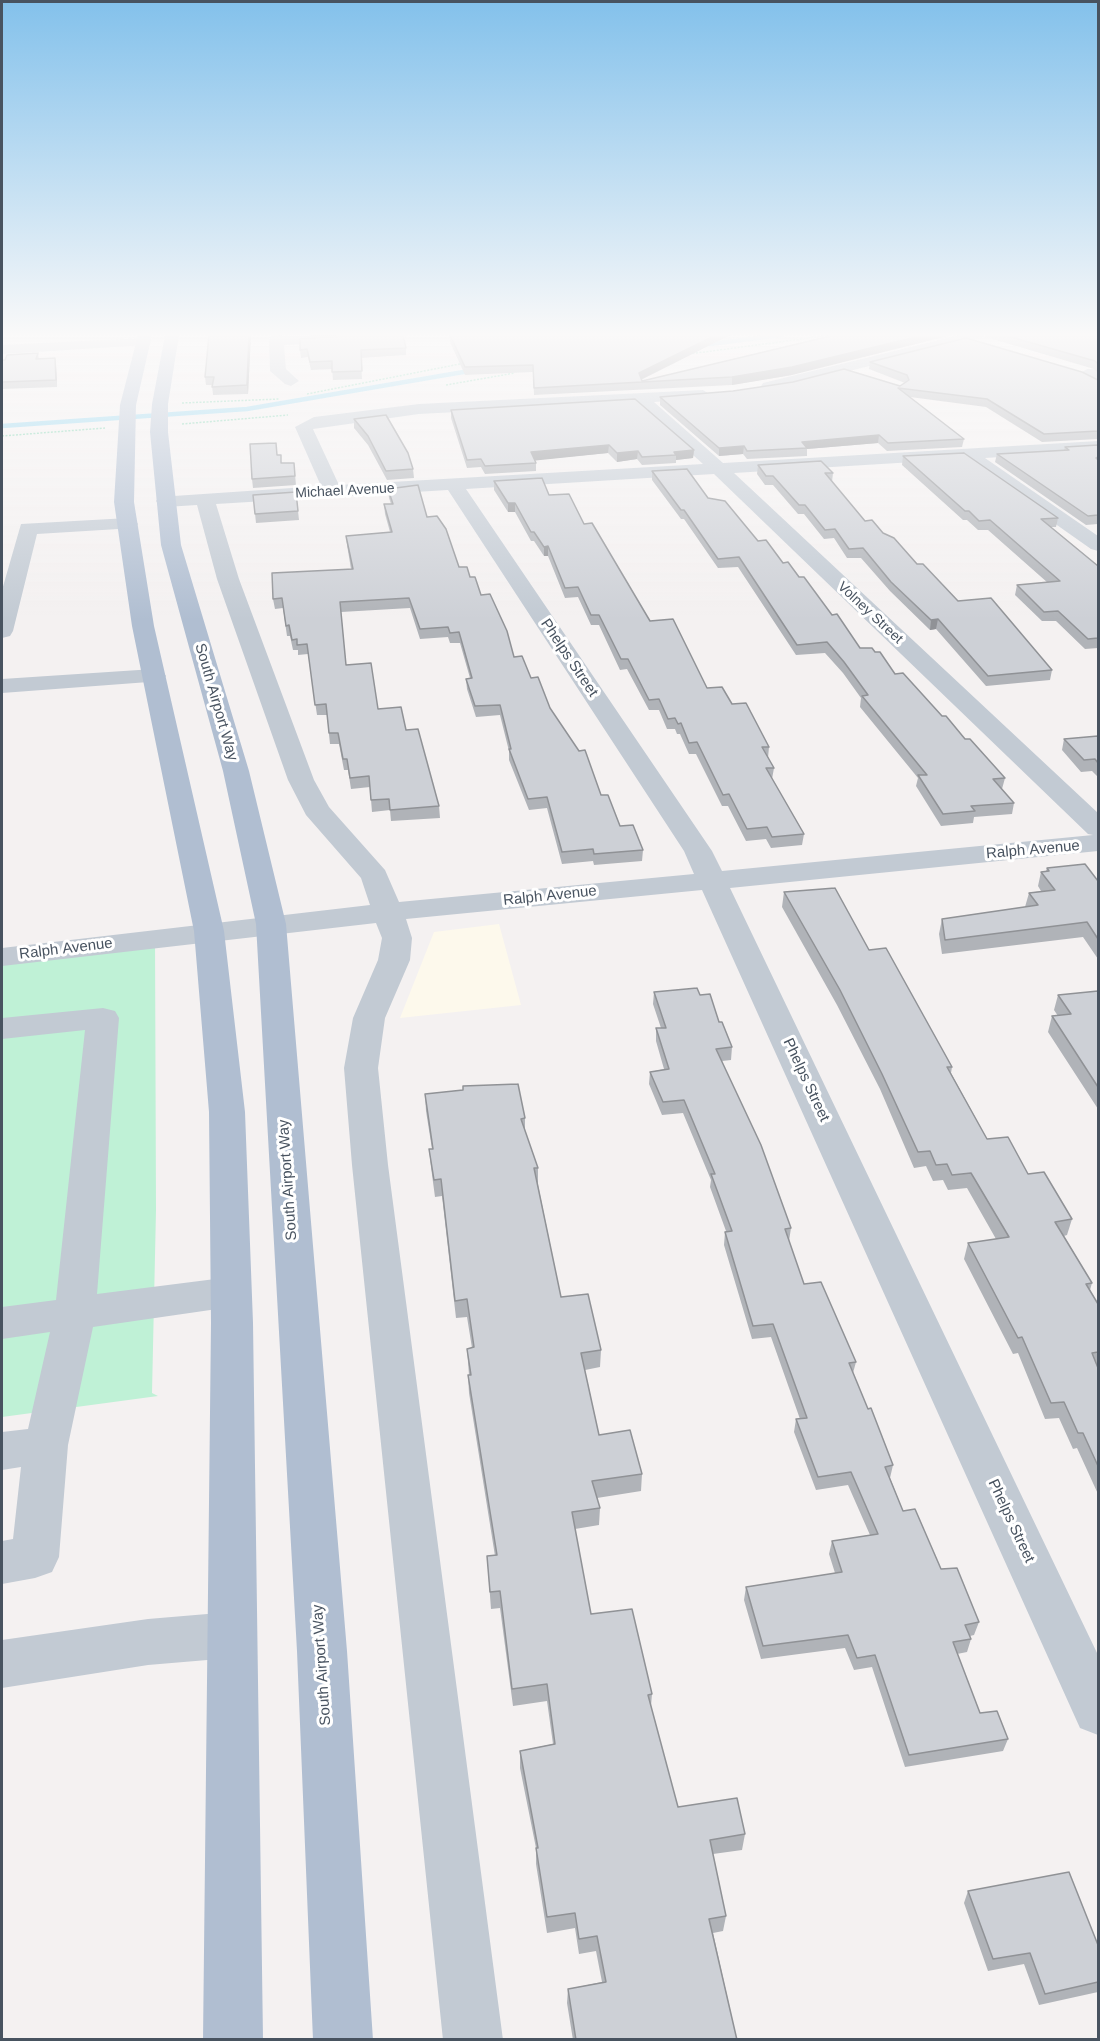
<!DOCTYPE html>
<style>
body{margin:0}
#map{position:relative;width:1100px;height:2041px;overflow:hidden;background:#f4f1f1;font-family:Arial,sans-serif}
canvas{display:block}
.frame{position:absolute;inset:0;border:3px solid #485360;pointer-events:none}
</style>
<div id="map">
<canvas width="1100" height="2041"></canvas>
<div class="frame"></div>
</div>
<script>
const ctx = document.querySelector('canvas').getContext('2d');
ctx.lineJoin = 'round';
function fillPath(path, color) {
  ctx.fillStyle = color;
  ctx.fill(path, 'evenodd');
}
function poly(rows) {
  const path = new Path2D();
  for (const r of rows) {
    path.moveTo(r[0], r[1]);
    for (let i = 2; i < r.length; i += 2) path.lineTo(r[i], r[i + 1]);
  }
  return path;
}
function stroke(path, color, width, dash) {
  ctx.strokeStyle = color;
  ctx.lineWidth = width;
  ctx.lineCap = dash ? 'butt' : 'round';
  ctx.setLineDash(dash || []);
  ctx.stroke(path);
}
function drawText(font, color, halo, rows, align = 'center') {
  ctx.font = font + ' Arial,sans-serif';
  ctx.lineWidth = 6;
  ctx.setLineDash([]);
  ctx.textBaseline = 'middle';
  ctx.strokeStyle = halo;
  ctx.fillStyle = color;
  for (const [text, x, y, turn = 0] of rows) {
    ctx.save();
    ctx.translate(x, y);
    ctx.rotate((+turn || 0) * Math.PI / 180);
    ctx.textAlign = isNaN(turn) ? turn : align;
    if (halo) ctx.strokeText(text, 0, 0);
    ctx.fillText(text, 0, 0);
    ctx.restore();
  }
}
const commercial = poly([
 [499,924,521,1005,400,1018,434,932]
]);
const green = poly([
 [155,938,156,1210,152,1393,158,1396,2,1417,2,954]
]);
const stream = poly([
 [701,345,782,335],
 [2,426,247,409,475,370]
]);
const path = poly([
 [689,354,832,335],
 [446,385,515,373],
 [307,394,465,363],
 [182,403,279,399],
 [182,424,288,415],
 [2,436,105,428]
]);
const minor = poly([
 [271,335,285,336,407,335,400,339,284,345,286,369,299,381,291,386,285,384,270,371,269,341,271,335],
 [960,335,984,335,982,338,769,391,761,386,763,383,960,335],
 [143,338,148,339,150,342,148,345,2,354,2,345,143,338],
 [1087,369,1098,369,1098,379,1081,377,1079,374,1087,369],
 [703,390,711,395,709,398,654,402,723,463,1098,441,1098,451,985,458,1098,536,1098,551,1091,549,963,459,734,473,1098,813,1098,851,730,888,1098,1655,1098,1735,1080,1728,702,890,406,919,412,938,410,960,385,1018,378,1068,388,1165,503,2040,443,2040,352,1165,344,1068,353,1018,378,960,382,938,376,923,2,966,2,948,370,905,361,878,306,815,288,780,217,579,197,505,166,507,159,505,156,501,159,497,321,486,295,427,314,417,419,404,703,390],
 [635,403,703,464,339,485,313,429,419,414,635,403],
 [714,474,1088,834,1093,835,722,871,712,851,466,489,714,474],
 [448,490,684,851,694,874,399,902,385,870,329,807,314,780,239,579,216,504,448,490],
 [128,518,135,520,138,524,135,528,37,534,13,631,10,636,2,638,2,590,21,524,128,518],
 [154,669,162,671,166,676,162,681,2,693,2,679,154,669],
 [103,1008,115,1011,119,1018,97,1294,231,1277,245,1281,251,1292,245,1303,231,1307,93,1327,68,1445,59,1557,52,1572,35,1578,2,1584,2,1541,13,1539,21,1467,2,1470,2,1432,28,1429,50,1332,2,1339,2,1307,56,1300,85,1030,2,1039,2,1018,103,1008],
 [231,1612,248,1619,256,1635,248,1651,231,1658,148,1665,2,1688,2,1640,148,1619,231,1612]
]);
const major = poly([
 [138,335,152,335,136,405,134,502,154,626,224,931,245,1112,253,1323,263,2040,203,2040,211,1323,209,1112,194,931,132,626,114,502,120,405,138,335],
 [165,335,179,335,168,404,168,432,181,545,249,771,286,924,347,1651,373,2040,313,2040,297,1651,256,924,223,771,161,545,150,432,152,404,165,335]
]);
const wall = poly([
 [251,335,248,394,213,395,212,385,206,385,205,377],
 [450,335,730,335,641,380,642,381,792,375,732,385,534,395,533,372,465,375,450,342],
 [985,335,1098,335,1098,373,1094,369,986,337],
 [406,348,406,355,361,358,362,379,333,380,332,369,311,370,308,357,301,358,300,350],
 [38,353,39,359,56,365,57,387,2,389,2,360],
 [870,362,1098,380,1098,439,1042,442,986,407,910,397,964,439,962,447,887,451,878,443,807,449,807,456,747,459,743,454,719,456,660,405,660,397,900,386,905,383,869,369],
 [451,410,694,450,693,458,676,460,676,463,642,465,637,459,617,462,608,453,535,460,536,463,536,471,485,474,481,467,467,468,451,418],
 [354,419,413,469,414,478,387,480,368,445,354,428],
 [1098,445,1098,524,1086,525,995,462,997,454,1064,450,1065,447],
 [277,455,282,463,294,463,296,485,253,488,252,479],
 [903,456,1058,518,1056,527,1051,527,1098,566,1098,648,1085,649,1056,621,1042,621,1015,595,1017,585,1048,583,988,530,978,530,967,520,963,520,902,465],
 [758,465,833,473,832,482,865,521,883,533,958,601,1052,670,1050,680,986,686,936,629,930,630,890,591,861,558,847,558,834,538,824,539,804,514,798,514,773,485,765,485,757,474],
 [652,471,708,498,758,541,799,577,860,648,895,674,942,716,1005,778,1002,789,1014,803,1012,814,974,817,973,823,941,826,916,786,918,778,860,707,861,698,843,673,825,653,796,655,738,567,718,568,684,519,681,519,652,480],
 [494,481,549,495,584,524,650,621,707,688,732,704,769,747,768,758,774,768,772,779,804,834,802,845,771,848,766,839,746,841,728,806,722,806,696,754,689,754,680,734,677,734,675,729,667,729,659,710,649,710,627,669,620,670,599,625,591,625,578,597,565,598,548,556,544,556,534,541,531,541,515,512,508,512,494,490],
 [388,489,427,517,459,567,470,577,514,657,531,678,550,708,620,826,643,850,642,861,594,865,593,861,562,864,547,808,529,810,509,760,509,751,500,715,476,717,467,689,466,679,470,678,460,643,450,643,448,637,420,639,410,608,341,612,346,665,378,709,406,730,439,806,440,818,391,821,390,810,372,812,370,787,351,789,348,770,344,770,339,744,330,744,327,715,317,715,308,654,298,655,298,650,293,650,290,636,287,636,283,608,275,609,273,599,351,569,347,545,346,536,390,532,385,514,384,504,391,504,389,498],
 [296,492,299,520,256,523,253,495],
 [1098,736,1098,777,1092,771,1081,772,1062,750,1064,739],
 [1047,868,1098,881,1098,959,1083,937,942,954,939,934,942,919,1025,907,1029,893,1041,891,1038,886,1041,872,1046,871],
 [784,892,869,950,952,1067,951,1073,987,1139,1028,1174,1072,1219,1067,1235,1064,1236,1092,1283,1090,1290,1098,1304,1098,1494,1077,1448,1073,1449,1059,1418,1045,1419,1018,1353,1013,1354,964,1259,968,1243,996,1239,967,1188,948,1190,943,1180,933,1181,926,1166,914,1168,880,1089,837,1005,782,907],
 [1098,991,1098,1109,1048,1032,1052,1016,1058,1016,1054,1010,1058,995],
 [654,992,700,995,719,1022,732,1047,731,1060,722,1061,791,1228,789,1241,804,1284,856,1362,853,1373,868,1409,893,1465,890,1478,903,1511,941,1569,979,1622,974,1635,970,1636,971,1639,967,1652,957,1654,980,1713,1008,1739,1003,1751,905,1767,872,1667,854,1670,845,1648,761,1659,744,1600,746,1587,835,1573,829,1554,832,1541,870,1535,848,1485,816,1490,794,1432,796,1419,800,1419,771,1337,752,1339,724,1245,725,1232,726,1231,710,1187,711,1180,683,1113,662,1115,649,1084,650,1072,664,1069,656,1041,656,1028,661,1028,653,1004],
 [463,1090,525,1118,525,1131,538,1168,538,1185,561,1297,601,1350,600,1367,585,1370,599,1435,642,1474,641,1491,597,1498,600,1508,599,1525,575,1529,591,1614,652,1694,651,1706,678,1807,745,1834,742,1850,713,1854,726,1916,723,1931,713,1933,737,2040,573,2040,567,2003,568,1989,602,1982,596,1951,579,1954,575,1928,547,1933,536,1864,536,1848,520,1768,520,1751,553,1744,547,1701,513,1706,500,1608,491,1609,487,1556,495,1556,469,1393,468,1375,469,1375,467,1349,472,1348,467,1317,456,1318,442,1196,435,1197,431,1167,429,1149,432,1149,426,1111,425,1094],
 [968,1891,1098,1945,1098,1992,1039,2005,1024,1964,988,1971,964,1903]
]);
const shadedWall = poly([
 [249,335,251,335,248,394,247,385],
 [716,335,730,335,638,381,639,373],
 [924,335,952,335,792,375,732,385,732,377],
 [55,358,56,365,57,387,56,380],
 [879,435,878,443,807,449,807,448,802,442],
 [609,445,608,453,531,461,531,452],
 [744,446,743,454,719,456,719,448],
 [694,450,693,458,676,460,676,455,674,452],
 [638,451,637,459,617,462,617,453],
 [508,503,515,503,515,512,508,512],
 [548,546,548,556,544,556,544,547],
 [938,619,936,629,930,630,931,620]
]);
const building = poly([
 [209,335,249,335,247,385,212,387,214,377,205,377,209,335],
 [360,335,403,335,406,348,361,350,362,371,332,372,332,361,310,362,307,349,300,350,300,339,360,335],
 [450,335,716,335,639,373,642,381,835,335,924,335,792,367,732,377,534,388,533,365,465,367,450,335],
 [1004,335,1098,335,1098,364,1095,361,1004,335],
 [966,338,1082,372,1098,380,1098,431,1044,434,987,399,898,388,964,439,888,443,879,435,802,442,807,448,747,451,744,446,719,448,660,397,733,391,793,382,844,369,900,386,909,380,907,375,870,362,966,338],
 [38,353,36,359,55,358,56,380,2,382,2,360,5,360,7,355,38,353],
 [635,399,694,450,674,452,676,455,642,457,638,451,617,453,609,445,531,452,536,463,485,466,481,459,467,460,451,410,635,399],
 [386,415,408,453,413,469,386,471,368,436,354,419,386,415],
 [276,443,277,455,281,455,281,463,294,463,295,476,252,479,250,444,276,443],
 [1098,445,1098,457,1096,458,1098,460,1098,515,1088,516,997,454,1069,450,1065,447,1098,445],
 [964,453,1058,518,1041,519,1098,566,1098,638,1088,639,1058,611,1044,612,1017,585,1060,581,990,520,979,521,969,511,965,511,903,456,964,453],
 [821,461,833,473,825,473,865,521,872,520,883,533,894,538,917,564,923,564,958,601,991,598,1052,670,988,676,938,619,931,620,891,582,863,548,849,549,835,529,825,530,805,505,799,505,773,476,766,476,758,465,821,461],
 [687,469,708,498,725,501,758,541,766,540,783,563,788,562,799,577,804,577,832,615,837,614,860,648,872,648,875,652,880,652,895,674,903,673,942,716,946,716,965,739,970,739,1005,778,993,779,1014,803,971,806,975,811,943,814,918,775,927,775,862,696,868,695,844,662,827,642,797,645,739,557,718,559,684,510,681,510,652,471,687,469],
 [542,478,549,495,569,494,584,524,592,523,650,621,673,619,707,688,722,687,732,704,746,703,769,747,762,747,774,768,766,768,804,834,772,837,767,827,747,829,729,794,723,795,697,742,689,743,681,723,678,724,675,718,668,719,659,699,649,700,628,659,621,659,599,615,591,615,578,587,565,588,548,546,544,547,534,532,531,532,515,503,508,503,494,481,542,478],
 [418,485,427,517,437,516,446,529,459,567,467,567,470,577,475,577,481,595,490,594,507,631,514,657,522,656,531,678,538,677,550,708,579,751,585,750,601,795,608,795,620,826,633,825,643,850,594,854,593,849,562,852,547,797,528,799,509,749,511,749,500,705,475,706,466,679,472,678,459,632,450,633,448,627,420,629,409,598,340,602,346,665,371,663,378,709,401,707,406,730,418,729,439,806,390,810,389,799,371,800,369,776,350,778,347,759,343,759,338,733,329,733,326,704,315,705,307,644,297,645,297,639,292,640,289,625,286,626,282,598,273,599,272,573,353,569,346,536,392,532,384,504,393,504,388,489,418,485],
 [296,492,298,511,255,514,253,495,296,492],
 [1098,736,1098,763,1095,759,1084,760,1064,739,1098,736],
 [1085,864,1098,881,1098,939,1087,922,945,940,942,919,1038,905,1029,893,1055,890,1041,872,1049,871,1047,868,1085,864],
 [835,888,869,950,886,948,952,1067,947,1067,987,1139,1008,1137,1028,1174,1044,1172,1072,1219,1055,1222,1092,1283,1086,1284,1098,1304,1098,1352,1092,1353,1098,1368,1098,1466,1083,1433,1078,1433,1064,1402,1051,1403,1022,1337,1018,1338,968,1243,1009,1237,971,1173,952,1175,947,1164,936,1165,930,1151,918,1152,882,1074,840,990,784,892,835,888],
 [697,988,700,995,710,994,719,1022,722,1022,732,1047,716,1049,761,1145,791,1228,785,1229,804,1284,821,1282,856,1362,849,1363,868,1409,871,1408,893,1465,885,1467,903,1511,915,1509,941,1569,957,1568,979,1622,965,1625,971,1639,953,1642,980,1713,997,1711,1008,1739,909,1755,875,1655,857,1658,848,1635,763,1646,746,1587,842,1572,832,1541,878,1534,851,1472,818,1477,796,1419,807,1418,773,1324,753,1326,725,1232,732,1231,711,1174,715,1174,684,1100,663,1102,650,1072,669,1069,656,1028,666,1028,654,992,697,988],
 [1098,991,1098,1087,1052,1016,1071,1014,1058,995,1098,991],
 [518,1084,525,1118,521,1119,538,1168,534,1168,561,1297,588,1294,601,1350,581,1353,599,1435,630,1430,642,1474,592,1481,600,1508,572,1512,591,1614,632,1609,652,1694,648,1695,678,1807,737,1798,745,1834,710,1840,726,1916,709,1919,737,2040,576,2040,568,1989,606,1982,597,1936,579,1939,575,1913,547,1917,536,1848,538,1848,520,1751,555,1744,547,1684,512,1689,500,1591,490,1592,487,1556,497,1555,468,1375,471,1375,467,1349,474,1347,467,1299,455,1301,441,1179,434,1180,429,1149,433,1149,425,1094,463,1090,463,1086,518,1084],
 [1069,1872,1098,1945,1098,1982,1045,1994,1030,1953,993,1959,968,1891,1069,1872]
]);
const farStreetnames = [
 ["Michael Avenue",345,491,-3],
 ["Volney Street",870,613,43]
];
const streetNames = [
 ["Phelps Street",569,658,56],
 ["South Airport Way",216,702,74],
 ["Ralph Avenue",1033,850,-5],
 ["Ralph Avenue",550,896,-6],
 ["Ralph Avenue",66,949,-7],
 ["Phelps Street",806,1080,65],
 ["South Airport Way",288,1180,-94],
 ["Phelps Street",1011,1521,65],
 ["South Airport Way",322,1665,-94]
];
fillPath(commercial, '#fdf9ec');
fillPath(green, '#bff1d6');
stroke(stream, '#8bd4f0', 4.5);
stroke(path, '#76d1ab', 1.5, [2, 1.5]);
fillPath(minor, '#c2cad3');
fillPath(major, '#b0bed1');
fillPath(wall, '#b0b3b8');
fillPath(shadedWall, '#909296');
fillPath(building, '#cdd0d6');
stroke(building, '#909296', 1.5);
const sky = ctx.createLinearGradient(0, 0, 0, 620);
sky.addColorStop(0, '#83c1eb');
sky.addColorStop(0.54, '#faf9f9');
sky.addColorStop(1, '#faf9f900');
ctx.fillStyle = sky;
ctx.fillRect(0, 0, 1100, 620);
drawText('14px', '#485360', '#fff', farStreetnames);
drawText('15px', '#485360', '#fff', streetNames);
</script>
